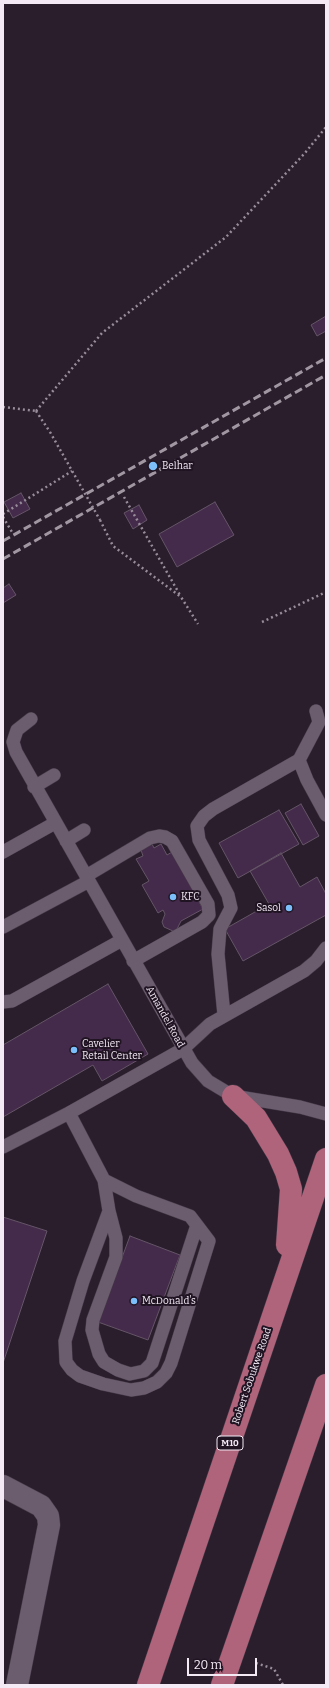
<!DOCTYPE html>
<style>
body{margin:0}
#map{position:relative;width:329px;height:1688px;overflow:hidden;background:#2a1d2c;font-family:Bitter,serif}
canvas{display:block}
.frame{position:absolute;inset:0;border:4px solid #f3eaf5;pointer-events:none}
.scale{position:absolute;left:187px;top:1658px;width:70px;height:18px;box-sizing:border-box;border:2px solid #f3eaf5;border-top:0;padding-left:5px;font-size:12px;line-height:14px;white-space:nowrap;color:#f3eaf5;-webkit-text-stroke:3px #201423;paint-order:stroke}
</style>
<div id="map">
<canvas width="329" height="1688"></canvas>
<div class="frame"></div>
<div class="scale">20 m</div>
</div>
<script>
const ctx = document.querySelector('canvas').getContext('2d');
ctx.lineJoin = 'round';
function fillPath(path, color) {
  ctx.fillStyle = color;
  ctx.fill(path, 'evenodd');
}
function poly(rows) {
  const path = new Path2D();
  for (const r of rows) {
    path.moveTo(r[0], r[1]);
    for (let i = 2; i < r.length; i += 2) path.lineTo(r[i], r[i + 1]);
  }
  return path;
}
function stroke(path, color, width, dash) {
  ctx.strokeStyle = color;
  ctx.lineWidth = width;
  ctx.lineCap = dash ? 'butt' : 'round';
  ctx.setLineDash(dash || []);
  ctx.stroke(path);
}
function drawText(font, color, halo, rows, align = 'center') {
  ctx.font = font + ' Bitter,serif';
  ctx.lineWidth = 4;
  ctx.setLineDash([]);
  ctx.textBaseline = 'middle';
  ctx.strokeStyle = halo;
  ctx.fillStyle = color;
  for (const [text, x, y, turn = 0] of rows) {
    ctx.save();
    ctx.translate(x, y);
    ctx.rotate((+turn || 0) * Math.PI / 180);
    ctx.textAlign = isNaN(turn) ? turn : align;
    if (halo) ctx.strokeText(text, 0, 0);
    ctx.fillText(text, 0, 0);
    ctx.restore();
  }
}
const building = poly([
 [326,316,326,331,317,336,311,325,326,316],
 [21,493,30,509,13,518,4,502,21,493],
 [215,502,234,535,177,567,159,534,215,502],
 [139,505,147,520,133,529,124,513,139,505],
 [9,584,16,595,3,603,3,588,9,584],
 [301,804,319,836,303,845,285,813,301,804],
 [279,810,299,844,238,878,219,843,279,810],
 [152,844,154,848,161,844,167,855,172,852,203,909,181,921,177,929,173,931,164,927,162,922,165,914,163,910,158,913,142,885,149,881,136,859,143,856,141,850,152,844],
 [281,853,300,887,317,877,326,894,326,915,243,961,225,929,269,904,250,871,281,853],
 [108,984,148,1054,102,1081,93,1065,3,1117,3,1045,108,984],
 [3,1217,47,1231,3,1363,3,1217],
 [130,1236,180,1255,148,1340,98,1322,130,1236]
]);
const path = poly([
 [3,407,36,411],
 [36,411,102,333,226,237,305,153,326,127],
 [36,411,50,432],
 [124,497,180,595],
 [3,514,72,471],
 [3,517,12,532],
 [100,520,113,546,181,597,198,624],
 [262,622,326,592],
 [256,1663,274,1669,283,1685]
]);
const service = poly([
 [316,711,319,722,299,760,307,780,326,815],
 [31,719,17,730,13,742,16,752,192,1063,208,1081,233,1096,300,1107,326,1114],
 [34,787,54,775],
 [66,841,84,830],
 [3,852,55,823],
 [86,876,150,838,159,836,165,837,172,841,208,904,209,915,202,922,133,961],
 [3,927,89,881],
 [3,1002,12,1001,122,940],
 [224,1015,218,954,220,929,231,908,228,895,199,840,197,826,204,816,213,809,299,760],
 [69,1113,104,1180,109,1211,83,1281,65,1341,66,1362,72,1370,80,1376,103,1384,131,1390,144,1388,157,1382,166,1373,171,1363,209,1241,190,1216,136,1196,104,1180],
 [3,1147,69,1113,183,1049,210,1024,304,971,316,961,326,948],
 [109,1211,116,1238,116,1257,93,1320,92,1330,99,1354,104,1362,118,1370,130,1374,144,1371,152,1363,197,1225]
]);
const minor = poly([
 [3,1486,41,1506,48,1516,49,1525,17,1685]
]);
const primary = poly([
 [233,1096,256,1118,278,1154,286,1172,291,1189,287,1245],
 [148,1685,326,1159],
 [222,1685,326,1385]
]);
const rail = poly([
 [3,541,326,358],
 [3,559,326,375]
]);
const pathBridge = poly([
 [50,432,100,520]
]);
const markers = [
 [153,466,5,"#7cbef9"],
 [173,897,4,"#7cbef9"],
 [289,908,4,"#7cbef9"],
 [74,1050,4,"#7cbef9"],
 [134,1301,4,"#7cbef9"]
];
const shields = [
 [230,1443,26]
];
const shieldNames = [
 ["M10",230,1443]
];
const poiNames = [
 ["Belhar",162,466],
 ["KFC",181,897],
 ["Sasol",281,908,"right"],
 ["Cavelier",82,1044],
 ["Retail Center",82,1056],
 ["McDonald's",142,1301]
];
const streetNames = [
 ["Amandel Road",165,1017,61],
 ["Robert Sobukwe Road",252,1376,-71]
];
fillPath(building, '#452b4b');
stroke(building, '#645567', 1);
stroke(service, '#443946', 14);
stroke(minor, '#443946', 23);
stroke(primary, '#443946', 23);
stroke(path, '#978c99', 2.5, [2, 3]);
stroke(service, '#6b5c6e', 13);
stroke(minor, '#6b5c6e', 22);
stroke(primary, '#af647b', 22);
stroke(rail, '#a197a3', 3, [8, 4]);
stroke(pathBridge, '#978c99', 2.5, [2, 3]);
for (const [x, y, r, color] of markers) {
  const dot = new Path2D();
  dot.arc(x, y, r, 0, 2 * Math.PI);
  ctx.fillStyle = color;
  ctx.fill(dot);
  stroke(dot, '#201423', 1.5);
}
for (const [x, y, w] of shields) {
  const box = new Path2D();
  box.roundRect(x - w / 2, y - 7, w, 14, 3);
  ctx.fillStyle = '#201423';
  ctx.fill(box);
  stroke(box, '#f3eaf5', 1);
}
drawText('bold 9px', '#f3eaf5', null, shieldNames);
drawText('10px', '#f3eaf5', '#201423', poiNames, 'left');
drawText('10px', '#f3eaf5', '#201423', streetNames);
</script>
